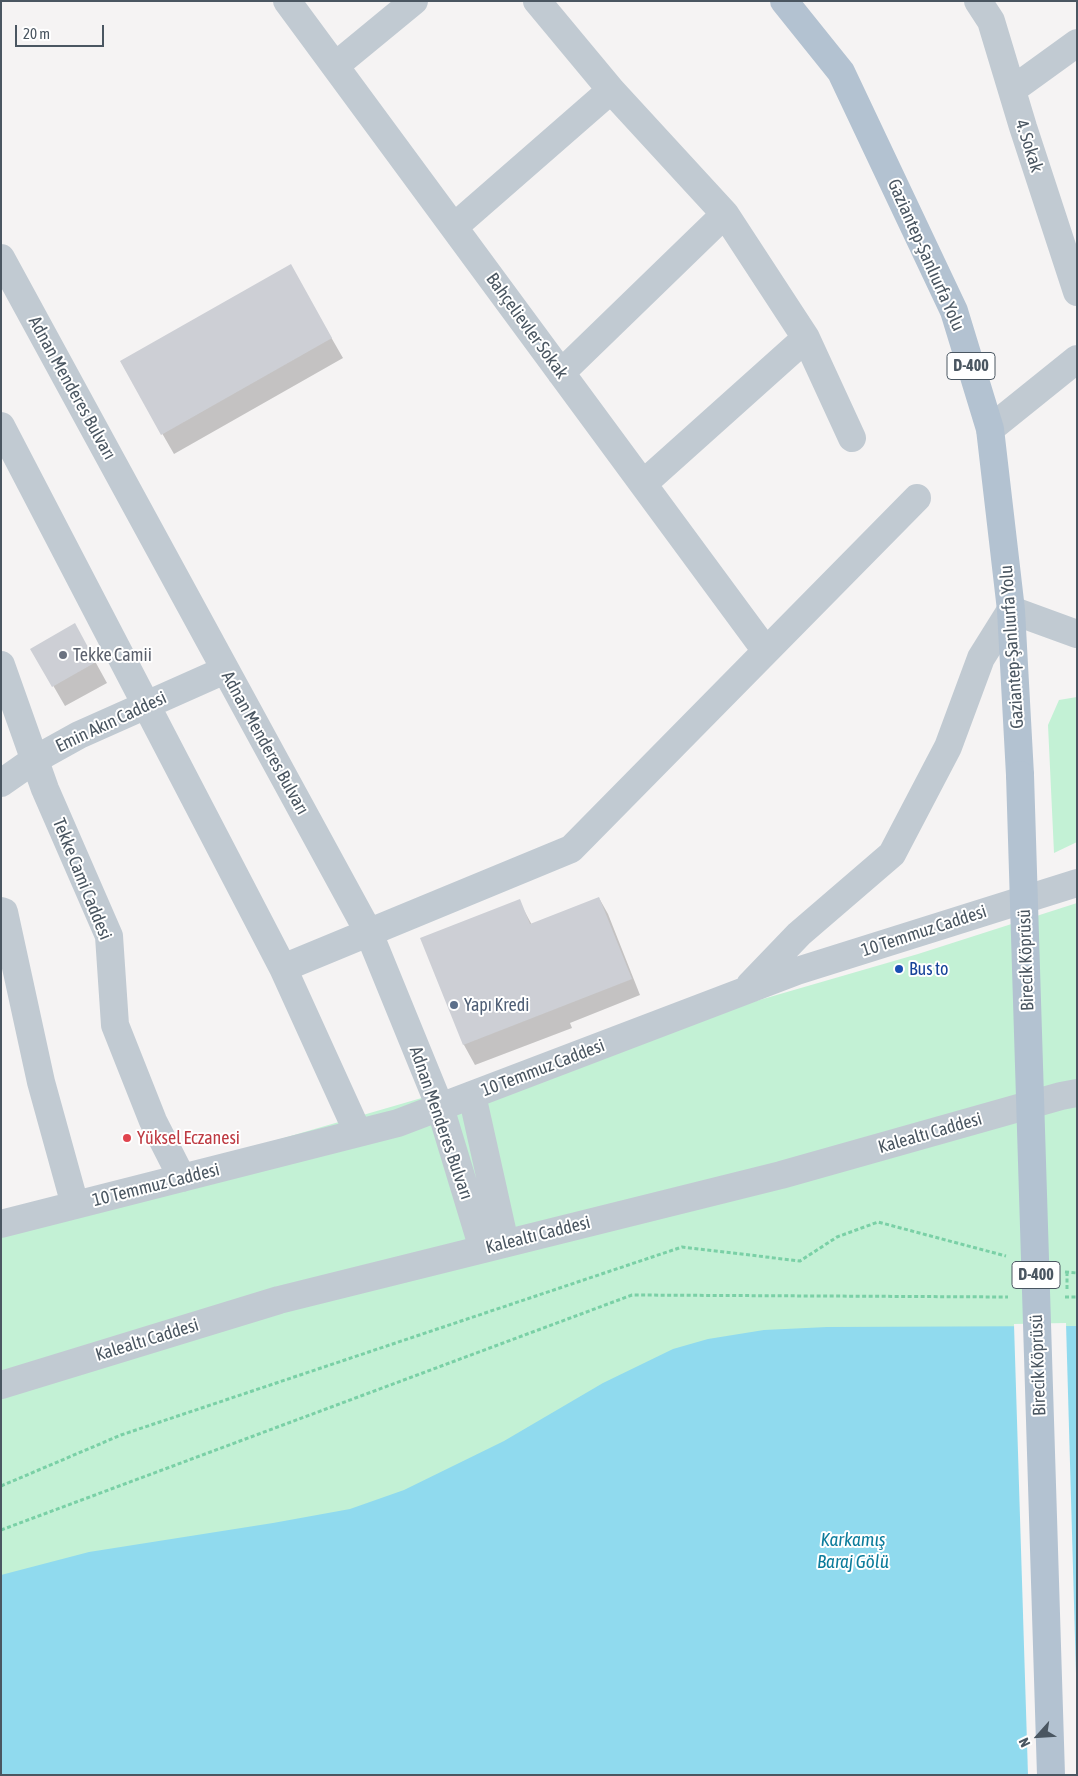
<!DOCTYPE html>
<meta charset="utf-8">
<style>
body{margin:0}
#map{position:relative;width:1078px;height:1776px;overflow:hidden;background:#f5f3f3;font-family:"Asap Condensed",sans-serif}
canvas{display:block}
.frame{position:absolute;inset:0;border:2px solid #4a5661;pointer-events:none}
.north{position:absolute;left:1013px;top:1711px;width:50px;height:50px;-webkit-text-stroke:4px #fff;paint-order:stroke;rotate:244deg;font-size:14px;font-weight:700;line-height:20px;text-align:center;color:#4a5661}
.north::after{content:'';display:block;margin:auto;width:18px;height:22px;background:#4a5661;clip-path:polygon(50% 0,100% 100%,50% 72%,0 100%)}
.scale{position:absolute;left:15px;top:25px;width:89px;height:22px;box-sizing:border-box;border:2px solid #4a5661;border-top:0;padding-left:6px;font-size:15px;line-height:18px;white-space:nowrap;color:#4a5661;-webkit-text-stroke:4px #fff;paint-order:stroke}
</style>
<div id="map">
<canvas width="1078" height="1776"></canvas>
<div class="frame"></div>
<div class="north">N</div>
<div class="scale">20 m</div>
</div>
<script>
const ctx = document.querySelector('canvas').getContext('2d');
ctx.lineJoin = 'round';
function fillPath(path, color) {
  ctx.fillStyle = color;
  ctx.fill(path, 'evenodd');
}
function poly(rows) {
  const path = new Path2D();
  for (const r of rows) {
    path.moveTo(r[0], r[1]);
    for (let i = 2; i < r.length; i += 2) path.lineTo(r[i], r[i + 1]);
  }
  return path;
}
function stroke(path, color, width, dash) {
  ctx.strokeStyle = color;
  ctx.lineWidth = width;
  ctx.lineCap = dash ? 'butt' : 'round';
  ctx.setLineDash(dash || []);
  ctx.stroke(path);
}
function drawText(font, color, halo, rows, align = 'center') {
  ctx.font = font + ' "Asap Condensed",sans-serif';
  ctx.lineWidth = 4;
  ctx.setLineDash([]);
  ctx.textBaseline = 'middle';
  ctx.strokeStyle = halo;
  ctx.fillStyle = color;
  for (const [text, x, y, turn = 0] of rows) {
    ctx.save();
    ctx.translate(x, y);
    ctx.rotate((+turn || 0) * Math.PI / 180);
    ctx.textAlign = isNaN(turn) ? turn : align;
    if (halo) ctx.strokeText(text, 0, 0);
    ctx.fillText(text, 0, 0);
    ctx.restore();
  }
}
const green = poly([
 [1077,697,1077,842,1054,853,1048,725,1059,700],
 [1077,903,1077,1429,1,1639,1,1220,918,954]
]);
const water = poly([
 [1077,1326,1077,1775,1,1775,1,1575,89,1552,273,1523,350,1509,404,1490,504,1441,603,1383,673,1349,708,1339,764,1330,827,1327]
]);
const pier = poly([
 [1066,1323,1077,1709,1077,1775,1028,1775,1014,1324]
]);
const shadow = poly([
 [290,266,343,358,174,454,121,362],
 [75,625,107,683,65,706,32,649],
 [599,898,608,914,640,995,570,1023,572,1028,475,1065,464,1045,422,938,519,901,532,925]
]);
const building = poly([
 [291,264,332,338,161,435,120,361],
 [75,623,96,662,52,687,30,649],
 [599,897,632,979,463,1045,420,938,520,899,530,924]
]);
const path = poly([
 [1065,1272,1077,1273],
 [1067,1289,1067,1273],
 [1065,1297,1077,1297],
 [1,1486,121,1435,682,1247,800,1261,837,1237,878,1222,1006,1256],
 [1,1530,632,1295,1008,1297]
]);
const minor = poly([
 [287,1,766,651],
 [537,1,611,90,725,214,806,338,852,438],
 [978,1,991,21,1023,127,1077,292],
 [335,66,414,1],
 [1012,90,1077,43],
 [454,227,611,90],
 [1,258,369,933,440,1107,483,1249],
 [561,373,725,214],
 [1,426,283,968,358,1133],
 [990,429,1077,359],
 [643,484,806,338],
 [1,665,45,789,109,936,115,1025,153,1121,182,1178],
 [1,783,34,760,79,735,225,670],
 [1,911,4,912,41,1082,75,1205],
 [283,968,571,849,917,498],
 [750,985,799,934,892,854,948,747,981,658,1011,610,1077,634],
 [472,1095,505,1243],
 [1,1224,398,1123,797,971,1077,883],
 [1,1385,279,1300,781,1175,1061,1096,1077,1093]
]);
const major = poly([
 [784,1,841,72,954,311,990,429,1011,610,1020,775]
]);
const majorBridge = poly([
 [1020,775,1051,1775]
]);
const markers = [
 [63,655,5,"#6b7280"],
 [899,969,5,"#1a4fb4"],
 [454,1005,5,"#5c6f8a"],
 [127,1138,5,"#e0444e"]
];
const shields = [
 [971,366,48],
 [1036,1275,48]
];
const shieldNames = [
 ["D-400",971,366],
 ["D-400",1036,1275]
];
const streetNames = [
 ["4. Sokak",1029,146,72],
 ["Gaziantep-Şanlıurfa Yolu",926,255,66],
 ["Bahçelievler Sokak",527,326,54],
 ["Adnan Menderes Bulvarı",72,388,61],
 ["Gaziantep-Şanlıurfa Yolu",1012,647,-94],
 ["Emin Akın Caddesi",111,722,-25],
 ["Adnan Menderes Bulvarı",265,743,61],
 ["Tekke Cami Caddesi",82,879,68],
 ["10 Temmuz Caddesi",924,931,-18],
 ["Birecik Köprüsü",1026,960,-92],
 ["10 Temmuz Caddesi",543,1068,-21],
 ["Adnan Menderes Bulvarı",441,1123,71],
 ["Kalealtı Caddesi",930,1133,-16],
 ["10 Temmuz Caddesi",156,1185,-14],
 ["Kalealtı Caddesi",538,1235,-14],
 ["Kalealtı Caddesi",147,1340,-17],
 ["Birecik Köprüsü",1038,1365,-92]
];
const worshipNames = [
 ["Tekke Camii",73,655]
];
const transitNames = [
 ["Bus to",909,969]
];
const serviceNames = [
 ["Yapı Kredi",464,1005]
];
const healthNames = [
 ["Yüksel Eczanesi",137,1138]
];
const waterNames = [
 ["Karkamış",853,1540],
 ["Baraj Gölü",853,1562]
];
fillPath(green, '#c3f1d5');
fillPath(water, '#90daee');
fillPath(pier, '#f5f3f3');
fillPath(shadow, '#0003');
fillPath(building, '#cdcfd5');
stroke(path, '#7ad0a6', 3, [4, 2.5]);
stroke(minor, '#c1cad2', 28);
stroke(major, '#b3c2d1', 28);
stroke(majorBridge, '#b3c2d1', 28);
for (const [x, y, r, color] of markers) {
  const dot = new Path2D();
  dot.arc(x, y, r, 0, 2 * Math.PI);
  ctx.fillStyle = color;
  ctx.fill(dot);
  stroke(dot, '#fff', 2);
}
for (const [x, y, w] of shields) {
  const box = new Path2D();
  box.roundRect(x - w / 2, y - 13.5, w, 27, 4);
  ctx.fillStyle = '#fff';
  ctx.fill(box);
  stroke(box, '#4a5661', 1);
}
drawText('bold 16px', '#4a5661', null, shieldNames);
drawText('18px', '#4a5661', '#fff', streetNames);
drawText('18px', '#5b616d', '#fff', worshipNames, 'left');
drawText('18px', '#164399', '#fff', transitNames, 'left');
drawText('18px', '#4e5e75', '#fff', serviceNames, 'left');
drawText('18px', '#be3a42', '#fff', healthNames, 'left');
drawText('italic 19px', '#0c7c9b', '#fff', waterNames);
</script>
